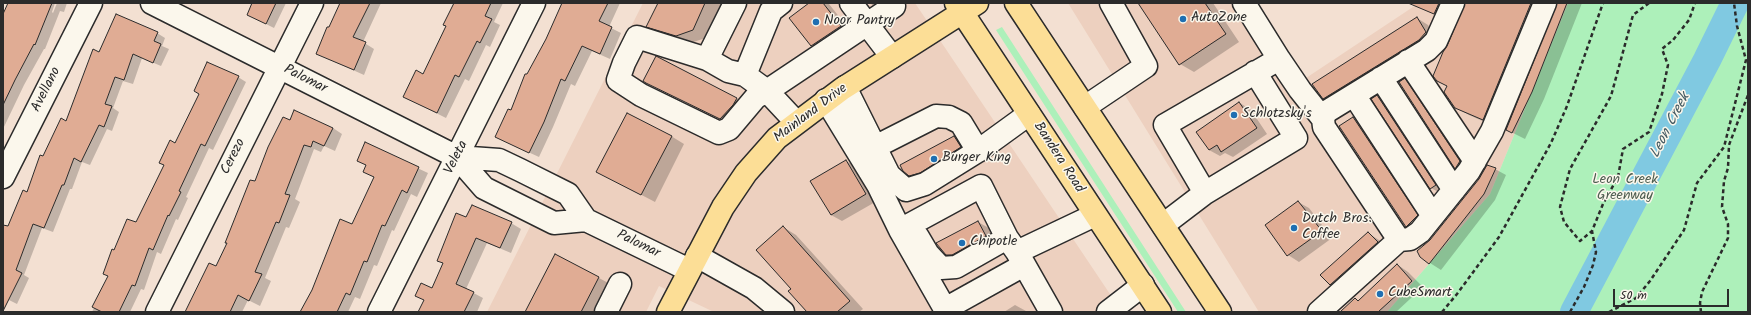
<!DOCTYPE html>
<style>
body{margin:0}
#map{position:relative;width:1751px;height:315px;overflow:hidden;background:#f3e0d2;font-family:Kalam,sans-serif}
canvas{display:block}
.frame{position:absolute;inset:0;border:4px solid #2b2b2b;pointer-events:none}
.scale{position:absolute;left:1613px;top:289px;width:116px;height:18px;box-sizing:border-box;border:2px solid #2b2b2b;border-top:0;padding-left:5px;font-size:12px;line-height:14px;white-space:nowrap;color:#2b2b2b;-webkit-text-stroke:3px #fbf7ec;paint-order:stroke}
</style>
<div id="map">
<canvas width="1751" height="315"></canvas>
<div class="frame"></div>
<div class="scale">50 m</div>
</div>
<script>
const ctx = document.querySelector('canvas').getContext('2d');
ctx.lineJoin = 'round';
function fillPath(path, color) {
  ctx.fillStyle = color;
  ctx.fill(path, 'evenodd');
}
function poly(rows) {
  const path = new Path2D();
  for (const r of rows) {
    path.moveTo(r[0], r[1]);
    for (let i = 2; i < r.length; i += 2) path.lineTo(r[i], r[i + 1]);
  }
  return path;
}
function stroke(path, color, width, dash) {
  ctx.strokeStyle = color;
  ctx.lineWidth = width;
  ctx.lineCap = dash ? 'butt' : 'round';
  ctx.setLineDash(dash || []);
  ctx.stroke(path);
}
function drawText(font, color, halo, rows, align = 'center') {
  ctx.font = font + ' Kalam,sans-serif';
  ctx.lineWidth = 3;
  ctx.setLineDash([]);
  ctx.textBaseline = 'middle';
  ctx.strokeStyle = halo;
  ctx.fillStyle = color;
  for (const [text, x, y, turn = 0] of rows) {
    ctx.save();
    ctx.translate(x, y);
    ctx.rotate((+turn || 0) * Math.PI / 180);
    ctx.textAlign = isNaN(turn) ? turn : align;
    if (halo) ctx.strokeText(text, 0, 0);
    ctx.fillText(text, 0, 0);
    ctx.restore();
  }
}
const built = poly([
 [643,3,915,3,1122,312,714,312,659,286,646,312,487,312],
 [1068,3,1255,3,1306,78,1419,3,1568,3,1490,194,1387,312,1259,312]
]);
const green = poly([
 [1568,3,1748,3,1747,312,1387,312,1490,194],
 [1002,27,1186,312,1178,312,996,30]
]);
const shadow = poly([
 [20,3,55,3,52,12,53,13,57,3,67,3,64,12,60,11,45,49,44,49,24,85,3,129,3,17],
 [253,3,286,3,274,28,248,15],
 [341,3,381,3,363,42,374,49,364,75,317,54],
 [455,3,503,3,494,22,500,25,490,47,486,45,469,81,465,79,446,118,404,97,424,75,447,26],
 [566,3,620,3,609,27,621,33,610,59,592,51,575,86,571,84,553,127,539,157,506,142,511,112,527,76],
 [659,3,722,3,706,38,690,43,661,34,648,26],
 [810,3,829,4,852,33,823,52,812,45,791,18],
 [870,3,883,3,876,8],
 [1143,3,1213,3,1239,42,1194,72,1180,64],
 [1430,3,1456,3,1440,17,1427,10],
 [1466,3,1548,3,1496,127,1469,115,1456,108,1448,86,1437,81],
 [1558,3,1582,3,1544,99,1525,139,1507,130],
 [1417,18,1428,25,1437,39,1335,105,1324,98],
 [157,33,165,38,162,46,169,49,161,66,142,58,133,84,123,81,113,108,119,112,112,131,107,129,90,165,82,162,72,189,70,189,53,232,42,228,24,275,29,278,17,304,9,300,3,312,3,233,8,228,27,193,43,157,66,122,100,53],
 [238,77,246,82,213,150,209,148,186,197,188,198,178,220,176,219,161,254,157,252,144,290,141,289,130,312,92,312,109,276,114,251,136,223,176,144],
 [1405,80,1416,86,1471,168,1466,174,1456,168],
 [655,87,736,98,747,105,731,125],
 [1377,96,1388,103,1446,191,1442,194,1431,188],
 [1240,103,1251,110,1267,134,1233,157,1225,153,1220,156,1209,150],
 [1353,118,1364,124,1428,222,1417,232,1406,226],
 [291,121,333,128,342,134,335,151,324,146,321,152,314,149,295,199,300,202,289,228,286,227,265,278,271,281,260,306,248,300,242,312,186,312,216,267,255,183],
 [671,136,684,144,655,202,611,179],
 [954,137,965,144,971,153,921,182,910,175],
 [924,170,925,172,912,176,912,174],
 [366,144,428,173,417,197,411,194,394,231,392,230,377,266,374,265,360,299,355,297,348,312,301,312,352,225,375,178,364,172,367,166,358,161],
 [846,161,857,167,877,201,842,221,831,215],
 [1495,169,1506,175,1495,200,1441,270,1430,263,1421,257,1430,241],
 [1298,202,1309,208,1332,238,1299,262,1288,255,1267,225],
 [467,219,511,223,521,229,511,253,487,243,466,289,483,298,477,312,420,312,444,264,438,260],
 [978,222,989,228,996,242,958,261,947,254],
 [783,227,796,235,863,309,859,312,809,312,792,289],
 [1368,233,1379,240,1388,249,1341,291,1330,285,1322,275],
 [1398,265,1408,272,1423,287,1396,312,1341,312,1355,299,1359,301],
 [599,278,612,285,598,312,527,312],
 [1015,305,1026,311,1026,312,1004,312]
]);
const river = poly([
 [1574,312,1707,60,1735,3]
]);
const building = poly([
 [8,3,52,3,35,45,34,44,15,80,3,105,3,14,8,3],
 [252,3,276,3,266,24,247,15,252,3],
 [340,3,370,3,353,37,366,42,354,70,316,54,327,27,329,27,340,3],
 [454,3,491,3,485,16,492,19,480,43,477,41,459,77,455,75,437,113,403,97,416,70,423,74,446,26,443,25,454,3],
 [562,3,608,3,599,21,612,27,600,54,582,46,565,81,561,79,544,122,529,153,495,137,508,109,511,110,525,74,527,74,546,39,562,3],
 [658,3,705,3,693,30,676,36,646,27,658,3],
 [809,3,823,3,841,26,811,46,789,18,809,3],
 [1138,3,1205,3,1226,34,1179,65,1138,3],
 [1408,3,1439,3,1434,14,1408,3],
 [1465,3,1531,3,1483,120,1455,108,1444,92,1447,86,1437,81,1433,76,1443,52,1447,46,1465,3],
 [1557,3,1567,3,1532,92,1512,133,1506,130,1557,3],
 [116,14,158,32,154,41,161,44,153,63,133,54,124,80,115,77,105,104,112,106,104,127,99,125,81,162,74,158,64,185,62,185,44,228,33,224,16,270,22,273,3,311,3,225,8,226,23,190,27,192,40,155,43,156,61,118,66,121,93,49,99,52,116,14],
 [1417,17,1426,32,1419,40,1323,99,1312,84,1417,17],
 [656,56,737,98,733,105,720,119,646,83,643,81,656,56],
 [207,62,239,76,205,146,201,144,179,191,181,192,169,216,168,215,153,250,149,248,135,286,132,285,119,312,102,312,92,307,108,276,103,274,112,249,114,250,127,219,136,222,139,216,164,165,159,163,170,140,175,143,199,94,194,91,207,62],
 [1405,78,1460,161,1455,169,1399,82,1405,78],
 [1377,95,1436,185,1430,189,1371,99,1377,95],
 [1239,102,1257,128,1221,152,1217,145,1209,150,1196,132,1239,102],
 [294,110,333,128,324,146,313,141,311,147,304,145,285,194,290,195,279,223,276,222,255,272,262,274,249,301,238,295,230,312,185,312,209,263,216,266,227,243,225,243,250,180,255,181,268,147,283,117,290,120,294,110],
 [627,113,672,136,641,195,596,172,627,113],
 [1353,117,1418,215,1406,227,1339,126,1353,117],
 [954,136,961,147,920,173,909,176,903,171,900,165,954,136],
 [365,142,419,167,407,193,402,190,385,226,382,225,367,262,364,261,350,295,346,293,337,312,300,312,312,290,340,219,352,224,374,177,363,172,366,165,357,161,365,142],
 [846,160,866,194,831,215,810,181,846,160],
 [1487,165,1496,168,1484,194,1429,264,1420,257,1417,251,1430,240,1479,179,1487,165],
 [1298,201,1322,231,1287,256,1265,225,1298,201],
 [472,205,512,222,500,248,476,238,456,284,474,292,464,312,418,312,424,300,415,296,421,283,432,288,443,263,437,261,456,213,466,217,472,205],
 [978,221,986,236,952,255,946,255,936,243,978,221],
 [783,226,850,301,837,312,807,312,788,291,791,289,756,250,783,226],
 [1368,232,1378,242,1330,285,1320,275,1368,232],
 [555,254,599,277,581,312,525,312,555,254],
 [1397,264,1412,281,1378,312,1340,312,1355,298,1358,301,1397,264]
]);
const path = poly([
 [1649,3,1633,15,1611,96,1570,169,1560,207,1564,222,1580,241,1592,231,1603,204,1618,177,1623,149,1649,132,1662,94,1668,65,1662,49,1673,40,1689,20,1695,3],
 [1442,312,1457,294,1499,237,1551,143,1567,106,1603,3],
 [1570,312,1584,287,1593,265,1596,252,1592,231],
 [1609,312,1636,298,1650,281,1684,230,1697,183,1724,147,1746,60,1737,26,1734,3],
 [1701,312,1700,303,1702,292,1728,238,1728,224,1722,207,1724,181,1728,168,1729,145,1748,95]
]);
const minor = poly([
 [152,3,457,157,484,188,554,223,586,220,689,270],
 [735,3,707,59,728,71,745,75,771,11,781,3],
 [851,3,892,57],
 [707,59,637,37,624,63,618,80,641,95,719,133,729,129,756,97,767,91,745,75],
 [1279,59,1300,90,1323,119],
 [1408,61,1475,161],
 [1381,78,1454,190],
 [845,87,889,175,906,190,925,184,978,151,1029,114],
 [1354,95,1433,216],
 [826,100,878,185,900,230],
 [1085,107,1146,66,1111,3],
 [796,122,767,91,894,6],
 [875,147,936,116,949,117,961,123,978,151],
 [457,157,499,160,520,170,568,194,586,220],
 [3,177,91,3],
 [1205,193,1296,138,1255,72],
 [1163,225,1205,193,1165,125,1279,59,1244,3],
 [918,237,928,254,941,268,956,267,1007,238],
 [1399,240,1324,127,1323,119,1326,112,1427,50,1436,41,1453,3],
 [1017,252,1095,215],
 [697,256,754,288,783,312],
 [1024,265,945,309,900,230,981,186,1007,238,1017,252,1051,312],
 [157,312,312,3],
 [379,312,534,3],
 [606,312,620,284],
 [1108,312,1143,285],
 [1319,312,1399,240,1410,239,1420,232,1469,171,1492,131,1545,3]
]);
const major = poly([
 [956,3,1160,312],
 [1016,3,1220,312],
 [668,312,723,207,746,173,777,138,842,89,977,3]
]);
const markers = [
 [1183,19,4,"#1f6fb2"],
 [816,22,4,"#1f6fb2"],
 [1234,115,4,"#1f6fb2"],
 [934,159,4,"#1f6fb2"],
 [1294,228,4,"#1f6fb2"],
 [962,243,4,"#1f6fb2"],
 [1380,294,4,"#1f6fb2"]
];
const poiNames = [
 ["AutoZone",1191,19],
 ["Noor Pantry",824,22],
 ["Schlotzsky's",1242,115],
 ["Burger King",942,159],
 ["Dutch Bros.",1302,220],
 ["Coffee",1302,236],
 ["Chipotle",970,243],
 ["CubeSmart",1388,294]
];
const streetNames = [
 ["Palomar",305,80,27],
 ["Avellano",47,90,-63],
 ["Mainland Drive",811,114,-37],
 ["Cerezo",234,157,-63],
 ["Veleta",457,158,-63],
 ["Bandera Road",1058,158,57],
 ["Palomar",638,245,26]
];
const parkNames = [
 ["Leon Creek",1625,181],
 ["Greenway",1625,197]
];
const waterNames = [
 ["Leon Creek",1671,126,-63]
];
fillPath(built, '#edd0bf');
fillPath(green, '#adf0ba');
fillPath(shadow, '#0003');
stroke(river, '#80c9e1', 28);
fillPath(building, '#e0ac94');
stroke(building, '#2b2b2b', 1);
stroke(minor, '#2b2b2b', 25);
stroke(major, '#2b2b2b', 25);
stroke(path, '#2b2b2b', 2.5, [4, 3]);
stroke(minor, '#fbf7ec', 22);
stroke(major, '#fcde96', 22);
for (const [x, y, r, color] of markers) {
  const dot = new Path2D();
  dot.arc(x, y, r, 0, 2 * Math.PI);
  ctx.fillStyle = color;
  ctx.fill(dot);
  stroke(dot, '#fbf7ec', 1.5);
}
drawText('14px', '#2b2b2b', '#fbf7ec', poiNames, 'left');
drawText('14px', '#2b2b2b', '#fbf7ec', streetNames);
drawText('14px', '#4c5c4f', '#fbf7ec', parkNames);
drawText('italic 15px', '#445a62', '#fbf7ec', waterNames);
</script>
